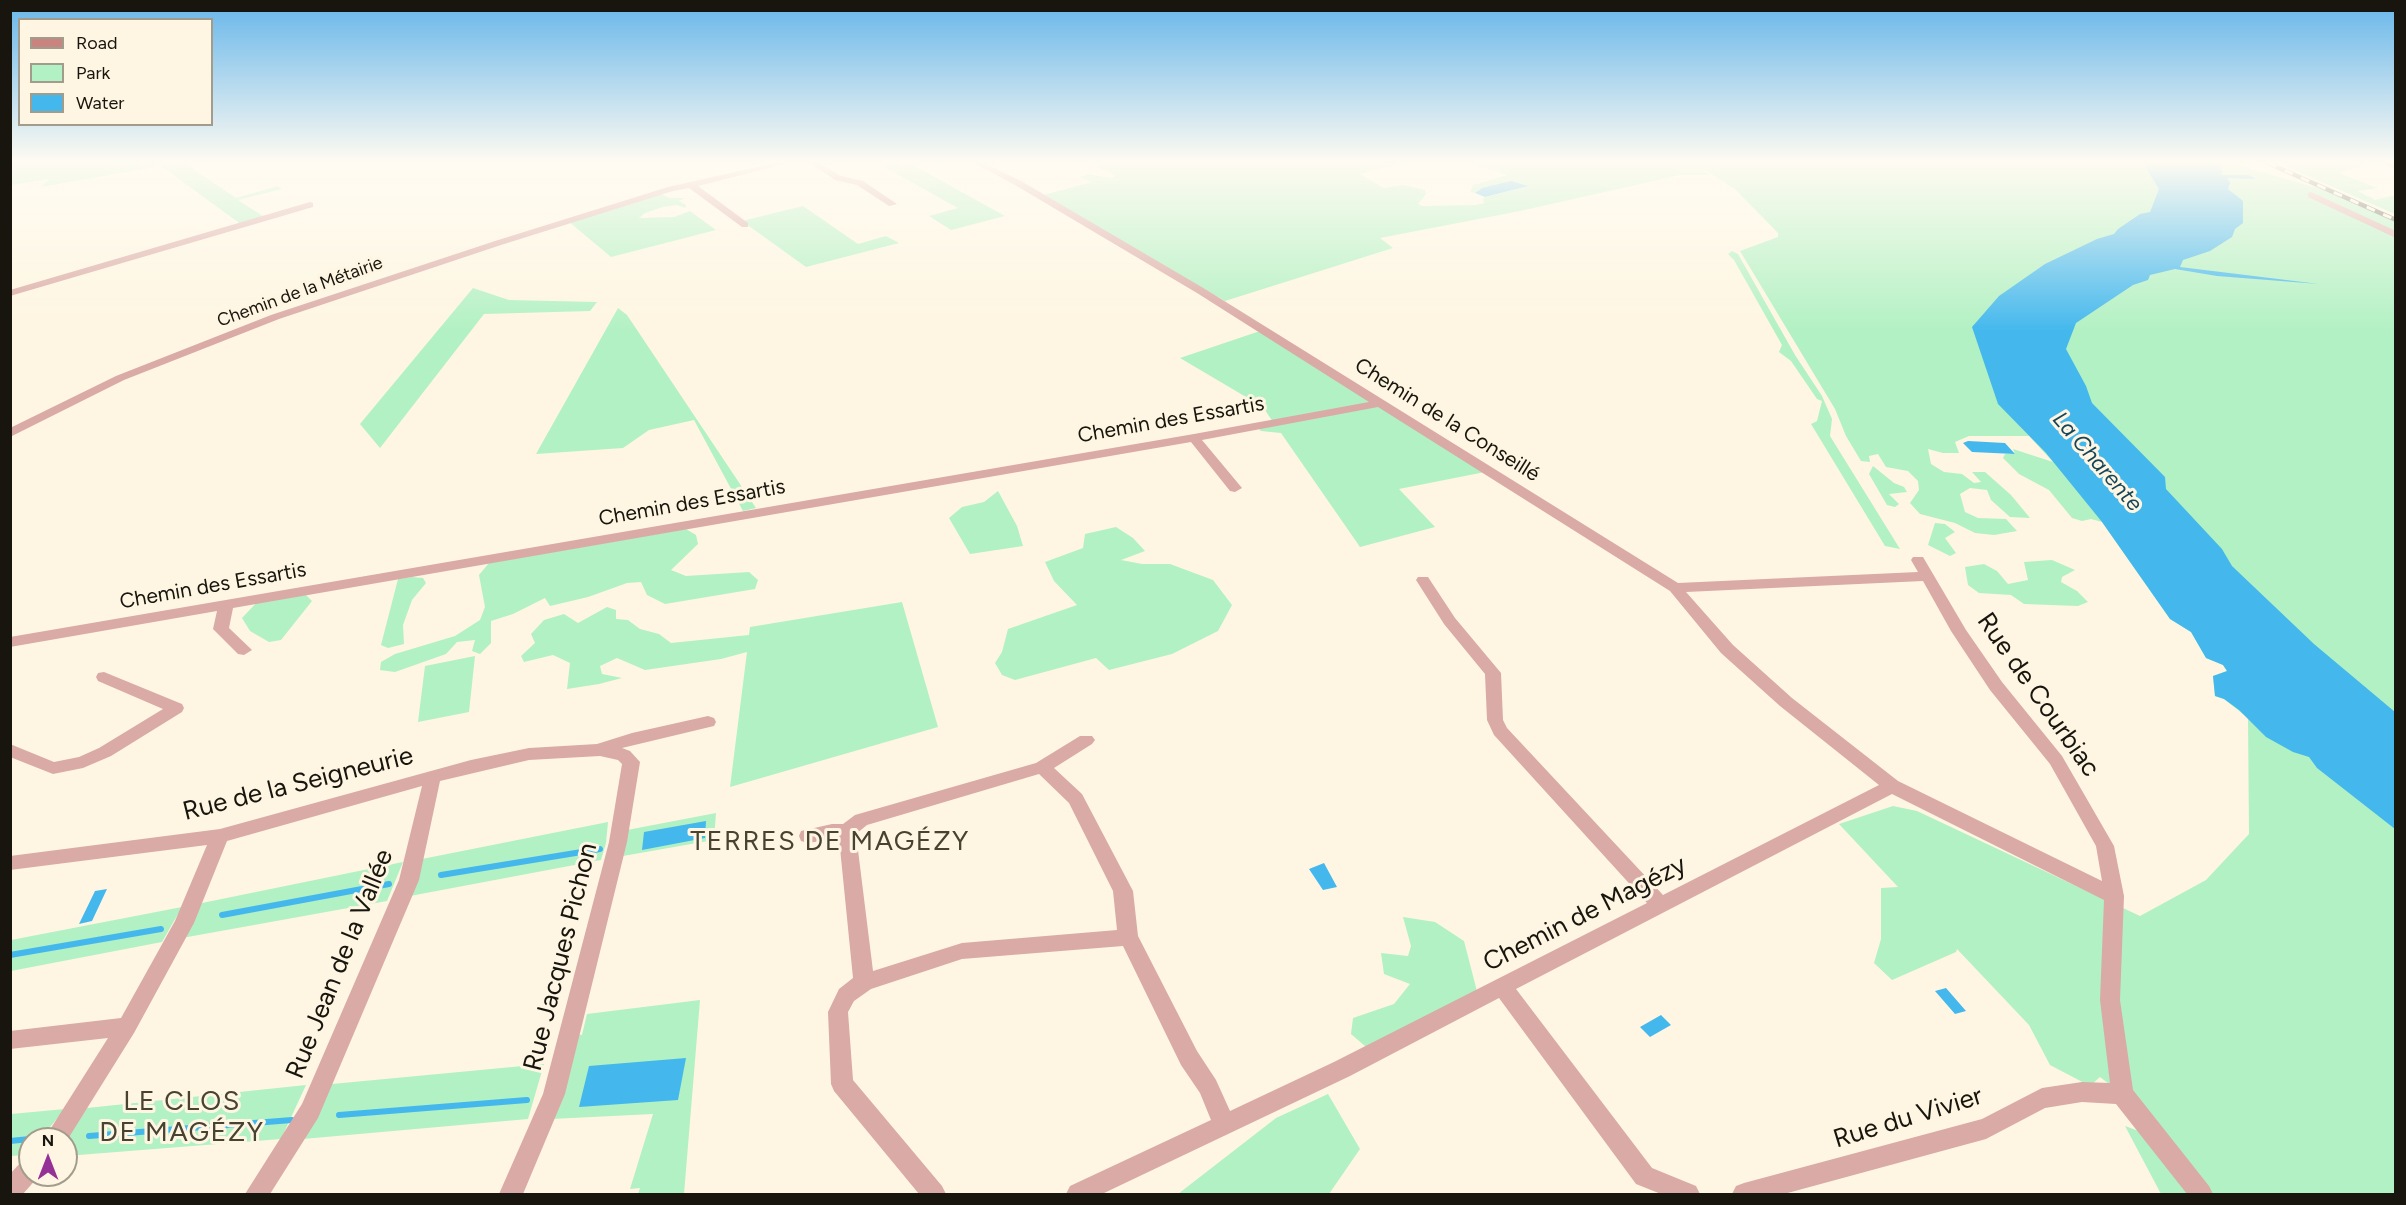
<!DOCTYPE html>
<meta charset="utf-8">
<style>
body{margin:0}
#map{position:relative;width:2406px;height:1205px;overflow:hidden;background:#fef6e2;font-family:Figtree,sans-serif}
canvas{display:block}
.frame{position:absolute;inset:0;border:12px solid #17150e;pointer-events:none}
.legend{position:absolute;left:18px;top:18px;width:195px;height:108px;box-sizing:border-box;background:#fef6e2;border:2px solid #a29c8d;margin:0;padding:8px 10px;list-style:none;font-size:18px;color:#17150e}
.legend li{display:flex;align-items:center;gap:12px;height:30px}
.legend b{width:30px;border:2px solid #a29c8d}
.north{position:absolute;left:18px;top:1127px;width:60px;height:60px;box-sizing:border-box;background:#fef6e2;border:2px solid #a29c8d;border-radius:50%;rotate:0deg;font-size:16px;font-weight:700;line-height:24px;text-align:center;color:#17150e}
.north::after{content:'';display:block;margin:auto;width:21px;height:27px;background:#943096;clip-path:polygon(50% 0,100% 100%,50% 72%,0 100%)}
</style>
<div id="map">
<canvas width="2406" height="1205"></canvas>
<div class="frame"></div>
<ul class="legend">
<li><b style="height:8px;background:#c9847f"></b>Road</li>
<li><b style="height:16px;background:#b2f1c3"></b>Park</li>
<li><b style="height:16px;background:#44b8ed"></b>Water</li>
</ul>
<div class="north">N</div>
</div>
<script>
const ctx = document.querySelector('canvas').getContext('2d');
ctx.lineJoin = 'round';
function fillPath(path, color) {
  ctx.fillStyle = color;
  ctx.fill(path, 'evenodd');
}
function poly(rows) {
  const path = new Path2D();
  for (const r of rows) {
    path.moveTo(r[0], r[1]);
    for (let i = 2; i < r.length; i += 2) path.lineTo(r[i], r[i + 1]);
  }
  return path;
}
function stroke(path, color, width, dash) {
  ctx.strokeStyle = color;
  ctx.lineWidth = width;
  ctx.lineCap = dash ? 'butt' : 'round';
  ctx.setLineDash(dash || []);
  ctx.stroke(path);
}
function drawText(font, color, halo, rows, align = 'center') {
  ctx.font = font + ' Figtree,sans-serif';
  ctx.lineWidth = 6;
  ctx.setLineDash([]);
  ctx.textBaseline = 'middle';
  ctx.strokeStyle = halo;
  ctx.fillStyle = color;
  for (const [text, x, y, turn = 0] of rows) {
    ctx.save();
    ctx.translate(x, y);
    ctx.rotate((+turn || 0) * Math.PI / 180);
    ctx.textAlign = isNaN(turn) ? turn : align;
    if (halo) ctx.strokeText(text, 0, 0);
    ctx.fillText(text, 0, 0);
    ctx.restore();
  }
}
const green = poly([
 [11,163,138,163,143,167,185,163,236,198,278,186,282,189,238,200,266,218,242,225,161,166,41,187,49,179,11,185],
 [877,163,896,163,904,167,913,165,1005,216,951,230,929,216,958,208],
 [1089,163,1405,163,1359,174,1384,188,1403,185,1425,190,1426,194,1418,204,1422,206,1476,205,1484,203,1483,198,1527,186,1482,188,1475,193,1470,192,1473,185,1508,175,1467,163,2265,163,2237,165,2335,193,2395,222,2395,1194,2161,1194,2125,1126,2155,1137,2122,1094,2100,1077,2090,1086,2050,1065,2029,1025,1957,949,1956,952,1892,980,1874,963,1881,939,1881,888,1898,887,1839,824,1893,806,1917,811,2140,916,2206,880,2249,834,2248,718,2224,699,2215,696,2213,676,2227,671,2223,665,2206,658,2191,632,2170,619,2102,522,2091,519,2082,521,2072,518,2049,490,2019,474,2003,458,2005,454,2015,454,2013,449,2053,462,2029,436,1969,436,1955,442,1959,453,1943,453,1928,449,1931,464,1944,472,1962,474,1974,483,1981,482,1972,472,1985,472,2011,495,2030,518,2010,517,1991,500,1987,490,1970,488,1960,494,1965,512,1978,518,2006,519,2017,531,1994,535,1975,533,1955,523,1920,514,1910,503,1919,490,1918,481,1908,471,1886,467,1878,454,1869,456,1870,462,1861,461,1846,436,1835,409,1740,251,1778,237,1778,233,1735,189,1705,170,1703,171,1709,175,1680,175,1520,211,1380,238,1393,248,1225,301,1040,196,1092,182,1080,178,1087,174,1111,178,1116,176],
 [2278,163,2373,163,2339,173,2377,188,2358,191,2375,200,2395,195,2395,214],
 [658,193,670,198,685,198,679,201,686,205,685,208,677,205,663,207,645,213,639,218,674,217,690,211,716,230,611,257,568,221],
 [803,206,858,244,886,236,899,243,806,267,742,221],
 [1732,251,1738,254,1795,355,1822,396,1832,419,1830,436,1900,549,1885,546,1811,424,1817,421,1822,401,1817,399,1791,361,1779,352,1782,345,1734,260,1728,254],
 [473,288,509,300,597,302,590,311,484,314,380,448,360,424],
 [618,308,627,315,756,508,743,511,694,420,649,430,623,448,536,454],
 [1263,330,1490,471,1399,489,1435,527,1360,547,1281,433,1261,431,1256,426,1273,422,1263,407,1180,358],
 [1873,466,1894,483,1904,487,1907,492,1889,494,1899,504,1895,507,1887,505,1869,474],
 [998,491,1017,526,1023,546,970,554,949,518,962,507,984,502],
 [1935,523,1945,524,1955,532,1945,538,1956,553,1950,556,1928,545],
 [1116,527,1133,538,1145,551,1121,560,1142,564,1170,564,1213,580,1232,605,1218,631,1172,654,1109,670,1096,658,1015,680,1002,675,995,663,1002,652,1008,629,1077,605,1054,581,1045,562,1083,548,1085,534],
 [686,529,696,535,698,544,671,570,686,576,749,572,758,580,755,589,665,604,647,595,641,582,627,583,588,597,550,606,545,598,513,614,491,621,491,643,480,654,472,651,475,640,457,642,446,654,395,672,380,670,381,662,395,654,455,636,480,620,485,607,479,575,489,563],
 [2052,560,2075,570,2062,577,2061,582,2077,591,2088,602,2078,606,2024,604,2011,595,1979,593,1968,585,1965,567,1984,564,1997,571,2008,584,2028,580,2024,562],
 [412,577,423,578,426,583,412,600,403,625,404,644,388,648,381,645,398,579],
 [305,594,312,601,281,640,269,642,250,631,242,618,260,599],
 [902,602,938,727,730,787,747,652,721,659,645,670,617,658,600,666,602,674,622,678,599,684,567,689,570,663,553,655,524,662,521,656,535,643,531,634,544,620,564,614,578,623,607,607,616,610,616,619,628,620,640,629,659,634,671,643,749,635,750,627],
 [475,656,469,712,418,722,425,666],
 [716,813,714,840,623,856,627,830],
 [608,822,606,843,601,860,410,896,422,859],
 [403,862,387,901,182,938,202,903],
 [182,907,162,942,11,971,11,940],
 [1403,917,1435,922,1464,941,1479,999,1373,1053,1351,1034,1353,1018,1394,1004,1410,984,1384,974,1381,953,1408,956,1411,946],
 [700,1000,684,1194,638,1194,640,1188,630,1189,653,1114,551,1119,575,1034,582,1035,587,1014],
 [544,1064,528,1119,303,1139,332,1084],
 [306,1085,281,1139,66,1156,66,1139,64,1139,87,1108],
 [1328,1094,1360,1149,1329,1194,1178,1194,1276,1118],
 [65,1109,40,1139,30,1139,30,1150,25,1155,11,1156,11,1114]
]);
const water = poly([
 [2143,163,2219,163,2223,172,2221,173,2222,175,2249,175,2256,179,2227,178,2230,183,2228,189,2243,201,2243,223,2235,229,2232,237,2210,251,2183,260,2180,267,2319,284,2217,276,2175,269,2150,275,2148,280,2133,285,2076,323,2066,349,2086,386,2092,403,2165,477,2166,489,2222,549,2232,566,2314,644,2395,712,2395,829,2317,768,2309,757,2293,752,2266,737,2239,710,2224,699,2215,696,2213,676,2227,671,2223,665,2206,658,2191,632,2170,619,2102,522,2046,453,1998,404,1972,327,1999,296,2045,264,2097,239,2114,234,2118,229,2140,214,2150,212,2159,189],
 [1511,181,1528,186,1485,197,1475,193,1482,188],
 [1968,441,2005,443,2015,454,1972,452,1963,443],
 [706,821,705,838,642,850,644,832],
 [1324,863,1337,887,1323,890,1309,869],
 [107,889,92,921,79,924,95,891],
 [1946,988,1966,1011,1955,1014,1935,991],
 [1661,1015,1671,1025,1650,1037,1640,1027],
 [686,1058,678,1100,579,1107,589,1066]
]);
const stream = poly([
 [441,875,600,849],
 [222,915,389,884],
 [10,955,161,929],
 [339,1115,527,1100],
 [89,1136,292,1120],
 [31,1139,40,1138],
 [10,1141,30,1139]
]);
const street = poly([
 [775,163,789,163,698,186,748,223,748,227,742,227,689,188,673,191,501,245,279,319,124,380,10,437,10,428,116,376,271,315,495,241,668,187,775,163],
 [810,163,819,163,841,176,863,181,897,204,889,206,857,185,835,180,810,163],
 [974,163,984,163,1021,181,1205,289,1678,583,1918,572,1911,560,1913,557,1923,557,1966,630,2002,682,2062,756,2114,846,2124,896,2120,1000,2133,1090,2209,1186,2213,1194,2187,1194,2116,1104,2082,1102,2045,1108,1986,1139,1784,1194,1732,1194,1736,1186,1744,1183,1982,1119,2042,1088,2082,1082,2110,1083,2100,1000,2104,900,1892,794,1516,989,1652,1168,1696,1186,1700,1194,1661,1194,1636,1184,1499,998,1350,1076,1102,1194,1066,1194,1070,1186,1211,1120,1200,1093,1181,1065,1123,946,962,959,871,989,854,1001,848,1012,853,1080,942,1186,946,1194,919,1194,834,1091,831,1084,828,1012,839,989,853,978,839,838,808,843,801,841,799,836,801,831,832,824,843,824,855,815,1036,763,1080,736,1092,736,1095,740,1092,744,1054,768,1082,794,1133,891,1138,936,1197,1051,1216,1080,1230,1111,1334,1062,1647,903,1494,735,1487,720,1485,674,1444,624,1416,580,1418,577,1428,577,1455,618,1501,673,1503,720,1507,728,1663,895,1879,785,1780,706,1721,653,1670,591,1378,407,1202,440,1242,488,1235,492,1230,491,1191,442,233,608,229,628,252,650,244,655,238,654,213,629,217,611,10,647,10,637,1194,434,1369,402,1197,293,1015,185,974,163],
 [1923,581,1951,631,1990,690,2050,764,2096,846,2102,881,1898,781,1792,698,1733,645,1686,592,1923,581],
 [1039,774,1069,803,1113,891,1117,930,962,943,873,971,856,834,867,825,1039,774],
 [2311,192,2396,231,2396,238,2308,197,2308,193,2311,192],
 [310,202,313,203,313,207,10,296,10,290,310,202],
 [104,672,182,704,184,708,182,712,111,756,83,768,53,774,10,757,10,744,54,762,79,757,99,748,163,709,98,681,96,677,98,673,104,672],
 [708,716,714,718,716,722,714,726,622,748,630,751,640,762,627,842,565,1094,523,1194,499,1194,543,1094,609,842,622,764,618,760,600,756,529,760,440,781,419,880,318,1118,270,1194,245,1194,302,1104,399,880,422,786,227,841,194,923,134,1033,66,1142,66,1139,44,1139,108,1038,10,1049,10,1031,121,1018,175,921,207,845,10,870,10,856,220,829,471,760,529,748,597,744,632,733,708,716],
 [30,1158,30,1175,39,1175,38,1177,23,1194,10,1194,10,1174,22,1161,30,1158]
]);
const secondary = poly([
 [2385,163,2396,163,2396,168,2387,166,2385,163]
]);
const rail = poly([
 [2268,163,2396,220]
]);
const farStreetnames = [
 ["Chemin de la Métairie",300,292,-20]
];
const streetNames = [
 ["Chemin des Essartis",1171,420,-10],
 ["Chemin de la Conseillé",1447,420,32],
 ["Chemin des Essartis",692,503,-10],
 ["Chemin des Essartis",213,586,-10]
];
const waterNames = [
 ["La Charente",2097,462,49]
];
const nearStreetnames = [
 ["Rue de Courbiac",2038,695,55],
 ["Rue de la Seigneurie",298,784,-14],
 ["Chemin de Magézy",1585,914,-27],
 ["Rue Jacques Pichon",561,957,-76],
 ["Rue Jean de la Vallée",340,964,-68],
 ["Rue du Vivier",1908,1118,-17]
];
const nearNeighbourhoodnames = [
 ["TERRES DE MAGÉZY",830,842],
 ["LE CLOS",182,1102],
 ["DE MAGÉZY",182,1133]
];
fillPath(green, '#b2f1c3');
fillPath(water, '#44b8ed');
stroke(stream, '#44b8ed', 6);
fillPath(street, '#daaaa6');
fillPath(secondary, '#c9847f');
stroke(rail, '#5f5c50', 4.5);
stroke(rail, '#fef6e2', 3, [9]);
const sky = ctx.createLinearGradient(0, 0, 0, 331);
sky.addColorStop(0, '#66b6ea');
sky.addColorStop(0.49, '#fffbf2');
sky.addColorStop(1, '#fffbf200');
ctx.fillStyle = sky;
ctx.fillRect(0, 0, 2406, 331);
drawText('18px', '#17150e', '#fef6e2', farStreetnames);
drawText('21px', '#17150e', '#fef6e2', streetNames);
drawText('italic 22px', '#15455b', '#fef6e2', waterNames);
drawText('26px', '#17150e', '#fef6e2', nearStreetnames);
ctx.letterSpacing = '1.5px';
drawText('27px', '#484231', '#fef6e2', nearNeighbourhoodnames);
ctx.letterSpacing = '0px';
</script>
